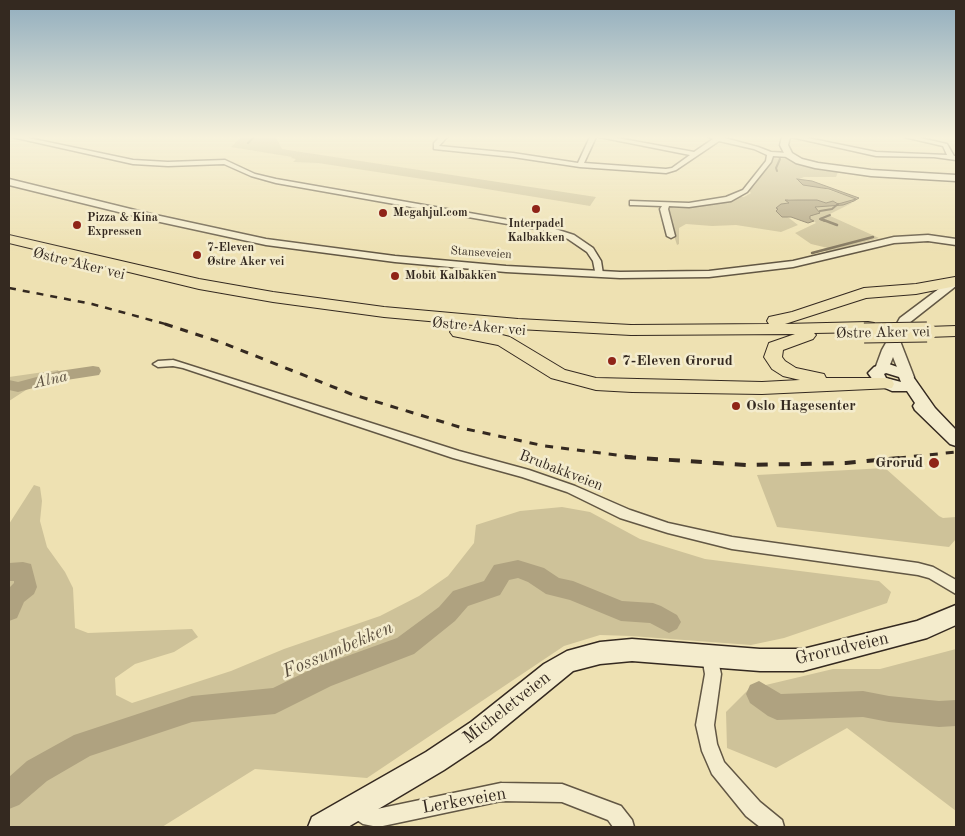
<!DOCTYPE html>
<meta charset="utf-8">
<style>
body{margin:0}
#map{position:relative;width:965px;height:836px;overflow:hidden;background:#eee1b2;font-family:"Old Standard TT",serif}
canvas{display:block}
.frame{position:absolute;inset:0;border:10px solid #342920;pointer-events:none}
</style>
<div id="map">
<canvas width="965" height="836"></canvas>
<div class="frame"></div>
</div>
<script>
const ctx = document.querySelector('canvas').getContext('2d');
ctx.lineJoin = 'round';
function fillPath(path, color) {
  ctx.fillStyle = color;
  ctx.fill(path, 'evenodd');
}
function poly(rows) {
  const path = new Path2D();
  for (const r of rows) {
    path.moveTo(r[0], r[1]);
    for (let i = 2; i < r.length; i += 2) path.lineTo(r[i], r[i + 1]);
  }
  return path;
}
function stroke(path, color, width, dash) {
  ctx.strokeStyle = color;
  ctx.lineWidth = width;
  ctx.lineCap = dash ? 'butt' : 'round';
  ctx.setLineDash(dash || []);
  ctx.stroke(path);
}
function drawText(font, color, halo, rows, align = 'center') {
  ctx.font = font + ' "Old Standard TT",serif';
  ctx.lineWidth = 5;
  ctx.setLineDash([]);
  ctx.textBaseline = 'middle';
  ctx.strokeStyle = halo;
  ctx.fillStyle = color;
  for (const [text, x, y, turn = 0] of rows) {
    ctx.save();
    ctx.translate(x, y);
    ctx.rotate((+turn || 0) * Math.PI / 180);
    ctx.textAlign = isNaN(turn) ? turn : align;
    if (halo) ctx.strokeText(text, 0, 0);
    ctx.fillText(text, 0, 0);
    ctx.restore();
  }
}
const green = poly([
 [241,137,276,137,282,149,596,197,590,206,468,186,318,163,293,162,296,159,291,158,292,157,231,147],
 [773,158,787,159,820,170,838,172,836,177,804,177,797,180,857,199,837,204,834,201,826,203,788,199,789,203,781,204,781,206,777,207,779,209,776,211,789,218,798,225,781,232,736,225,712,226,686,224,679,228,679,244,677,245,668,217,669,206,707,205,737,197,744,197,751,193,748,190,754,186],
 [852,203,828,215,879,238,827,252,823,249,828,248,811,244,795,233,816,223,810,218,812,215,816,215,815,207],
 [58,370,60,373,40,381,9,401,9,377],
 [885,468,939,516,943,518,956,517,956,539,949,547,777,527,757,475],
 [34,485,40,487,42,501,40,521,47,547,65,572,73,588,75,628,88,633,192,629,198,637,174,652,135,664,115,678,116,695,132,703,231,671,284,649,380,616,419,596,448,576,474,543,476,525,520,511,562,507,590,512,640,539,705,559,879,581,891,592,887,603,784,638,751,645,631,636,600,635,564,646,367,778,255,769,162,827,9,827,9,524],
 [956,649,956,811,847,728,776,768,727,748,726,712,749,689,833,669,880,669]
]);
const water = poly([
 [797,179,812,181,859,198,854,201,843,205,815,207,820,213,810,216,810,219,814,221,808,223,791,217,782,217,776,211,778,209,776,208,781,204,789,203,785,200,817,200,826,203,833,201,838,204,856,199,829,189,803,185,797,179]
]);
const streamFar1 = poly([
 [248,143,254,137],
 [777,171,776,168,780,159,778,154],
 [820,211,832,209,838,204],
 [825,221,820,219,830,215]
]);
const stream = poly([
 [821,219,837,225],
 [812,253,873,237]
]);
const river = poly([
 [93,366,99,367,101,371,99,375,60,381,18,392,9,390,9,380,18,382,59,371,93,366],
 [518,560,544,568,559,578,573,581,622,601,653,603,661,606,677,615,681,622,677,629,669,633,650,623,621,621,570,600,546,594,528,582,518,578,509,580,500,595,468,606,455,621,414,654,331,686,275,714,192,722,90,756,47,781,19,805,9,809,9,777,27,761,74,735,192,696,273,688,314,668,397,638,439,607,453,591,484,581,494,565,518,560],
 [23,562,31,564,37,587,34,594,24,602,17,618,9,621,9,588,14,583,14,581,9,581,9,563,23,562],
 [759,681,781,694,863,691,889,696,939,701,956,700,956,726,939,727,889,722,863,717,777,720,768,716,750,703,746,694,750,685,759,681]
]);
const minor = poly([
 [12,137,24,137,133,160,168,162,225,160,255,174,276,179,549,227,574,235,593,248,601,261,603,274,602,276,596,276,593,261,587,252,568,239,547,231,276,183,251,176,224,164,168,166,133,164,12,137],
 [440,137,447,137,439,146,513,153,578,163,590,137,596,137,584,163,666,169,672,168,690,155,599,137,612,137,694,152,713,139,709,137,721,137,758,147,771,152,789,153,792,155,789,157,773,156,771,162,747,192,731,201,689,207,669,206,668,209,675,236,671,238,667,236,660,209,662,206,633,205,630,205,630,201,689,203,726,197,743,190,766,161,767,155,754,149,719,141,676,170,666,173,580,167,513,157,434,149,434,143,440,137],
 [791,137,803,137,876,152,947,155,943,146,904,137,916,137,947,144,954,156,956,156,956,160,934,157,876,156,791,137],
 [173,360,459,451,529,470,575,486,630,510,668,523,732,537,918,563,933,567,956,580,956,594,929,578,918,575,732,549,668,533,620,518,567,492,522,477,453,458,183,368,173,366,158,367,153,364,158,361,173,360],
 [710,650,716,652,721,674,714,725,717,744,724,762,760,802,782,820,784,827,760,827,746,816,712,774,702,751,696,725,705,674,702,657,704,652,710,650],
 [501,783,562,784,621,806,632,820,634,827,613,827,608,820,562,802,501,801,378,827,363,824,349,815,347,808,349,801,356,799,377,809,501,783]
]);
const tertiary = poly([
 [782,137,790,137,788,145,792,153,802,159,818,163,871,170,956,175,956,181,871,176,815,168,796,163,786,157,780,145,782,137],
 [9,179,151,214,266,239,395,256,506,266,620,272,709,271,793,261,894,237,928,235,956,239,956,245,928,241,894,243,793,267,709,277,620,278,506,272,395,262,266,245,151,220,9,185,9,179],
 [956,278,956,286,909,323,900,341,914,377,912,380,902,380,893,357,887,372,877,372,875,369,882,350,900,318,952,279,956,278]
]);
const secondary = poly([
 [886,363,909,371,935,408,956,430,956,446,950,444,915,410,913,406,915,403,907,391,892,391,876,384,868,373,874,367,886,363],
 [886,373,899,377,901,382,886,378,884,374,886,373],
 [956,605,956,625,927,638,803,671,760,671,632,661,600,664,573,671,489,740,444,770,348,827,308,827,312,817,426,752,471,722,544,664,567,651,600,642,632,639,760,649,803,649,917,621,956,605]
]);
const trunk = poly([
 [9,235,199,279,273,292,384,307,518,319,631,325,769,324,767,321,769,317,792,312,864,288,916,284,955,277,956,286,916,294,866,298,785,324,868,322,874,323,876,327,874,331,868,332,814,333,816,335,813,339,783,350,782,357,785,361,796,368,824,374,826,378,885,378,892,380,894,384,892,388,762,394,632,392,596,390,551,378,498,345,453,336,450,332,453,328,459,327,482,330,510,337,565,370,596,378,762,382,800,380,783,376,772,369,764,357,769,343,795,334,631,335,518,329,384,317,273,302,199,289,9,243,9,235],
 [956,326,956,336,927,337,921,336,918,332,921,328,927,327,956,326]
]);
const railFar2 = poly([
 [9,288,92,304,169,325]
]);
const railFar1 = poly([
 [165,324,223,343,351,394,466,429,545,446,640,458],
 [898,458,956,452]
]);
const rail = poly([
 [625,457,747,465,846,463,910,457]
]);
const trunkBridge = poly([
 [864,333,927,332]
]);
const markers = [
 [536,209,5,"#8f2418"],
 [383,213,5,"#8f2418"],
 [77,225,5,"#8f2418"],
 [197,255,5,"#8f2418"],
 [395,276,5,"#8f2418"],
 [612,361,5,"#8f2418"],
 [736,406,5,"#8f2418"],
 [934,463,6,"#8f2418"]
];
const farPoinames = [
 ["Megahjul.com",393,213],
 ["Pizza & Kina",87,218],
 ["Expressen",87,232],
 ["Interpadel",536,224,"center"],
 ["Kalbakken",536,238,"center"],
 ["7-Eleven",207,248],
 ["Østre Aker vei",207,262],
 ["Mobit Kalbakken",405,276]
];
const farStreetnames = [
 ["Stanseveien",481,253,4]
];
const streetNames = [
 ["Østre Aker vei",79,264,14],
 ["Østre Aker vei",479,327,5],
 ["Østre Aker vei",883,333,-1],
 ["Brubakkveien",561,471,21]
];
const poiNames = [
 ["7-Eleven Grorud",622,361],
 ["Oslo Hagesenter",746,406],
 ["Grorud",923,463,"right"]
];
const waterNames = [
 ["Alna",51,380,-12]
];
const nearStreetnames = [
 ["Grorudveien",842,649,-13],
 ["Micheletveien",507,708,-38],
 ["Lerkeveien",464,801,-10]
];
const nearWaternames = [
 ["Fossumbekken",338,650,-23]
];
fillPath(green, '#cec299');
fillPath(water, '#afa280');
stroke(water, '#7e725a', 1);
stroke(streamFar1, '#7e725a', 2);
stroke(stream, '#7e725a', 2.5);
fillPath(river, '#afa280');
stroke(minor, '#625744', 3);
stroke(tertiary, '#625744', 3);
stroke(secondary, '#342920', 3);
stroke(trunk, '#342920', 2);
fillPath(minor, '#f4eccd');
fillPath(tertiary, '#f4eccd');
fillPath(secondary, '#f4eccd');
fillPath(trunk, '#eee1b2');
stroke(railFar2, '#342920', 2.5, [7, 7]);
stroke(railFar1, '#342920', 3, [8, 8]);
stroke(rail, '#342920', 4, [11, 11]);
stroke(trunkBridge, '#342920', 21, []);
stroke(trunkBridge, '#eee1b2', 19);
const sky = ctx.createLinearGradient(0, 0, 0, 254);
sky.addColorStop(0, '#91adbe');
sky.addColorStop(0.54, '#f7f2dc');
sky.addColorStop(1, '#f7f2dc00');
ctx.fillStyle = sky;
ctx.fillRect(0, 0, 965, 254);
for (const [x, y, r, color] of markers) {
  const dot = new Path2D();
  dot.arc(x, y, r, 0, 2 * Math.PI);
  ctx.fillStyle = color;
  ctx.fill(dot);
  stroke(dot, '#f4eccd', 2);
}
drawText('bold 12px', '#342920', '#f4eccd', farPoinames, 'left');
drawText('12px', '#342920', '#f4eccd', farStreetnames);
drawText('15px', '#342920', '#f4eccd', streetNames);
drawText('bold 15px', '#342920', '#f4eccd', poiNames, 'left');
drawText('italic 16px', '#594d3d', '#f4eccd', waterNames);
drawText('18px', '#342920', '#f4eccd', nearStreetnames);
drawText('italic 19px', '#594d3d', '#f4eccd', nearWaternames);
</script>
